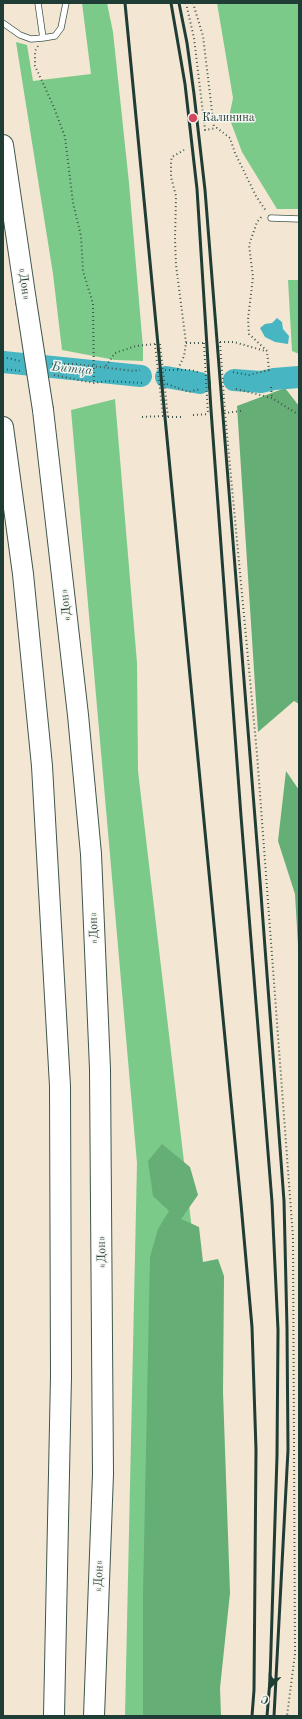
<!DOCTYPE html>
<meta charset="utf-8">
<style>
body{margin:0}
#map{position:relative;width:302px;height:1719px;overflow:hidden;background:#f3e6d2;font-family:"Old Standard TT",serif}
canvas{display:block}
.frame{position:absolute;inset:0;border:4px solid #1f3d34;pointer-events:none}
.north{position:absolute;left:250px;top:1667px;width:40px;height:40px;-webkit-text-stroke:3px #f6f6f2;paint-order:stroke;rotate:202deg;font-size:11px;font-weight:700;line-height:16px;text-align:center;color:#1f3d34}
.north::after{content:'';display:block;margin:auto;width:14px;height:18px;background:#1f3d34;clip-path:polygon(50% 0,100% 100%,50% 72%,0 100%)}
</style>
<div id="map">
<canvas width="302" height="1719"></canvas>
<div class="frame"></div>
<div class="north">С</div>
</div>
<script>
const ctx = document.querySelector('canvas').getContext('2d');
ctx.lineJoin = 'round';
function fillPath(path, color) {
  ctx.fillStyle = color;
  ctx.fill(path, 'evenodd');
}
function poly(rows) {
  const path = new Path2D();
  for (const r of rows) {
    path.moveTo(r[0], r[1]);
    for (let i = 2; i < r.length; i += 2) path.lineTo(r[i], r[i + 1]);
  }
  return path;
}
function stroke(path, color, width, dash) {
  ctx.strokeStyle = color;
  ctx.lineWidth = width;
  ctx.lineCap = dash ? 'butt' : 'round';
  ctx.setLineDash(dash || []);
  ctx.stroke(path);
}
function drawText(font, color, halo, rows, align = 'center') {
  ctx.font = font + ' "Old Standard TT",serif';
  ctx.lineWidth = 3;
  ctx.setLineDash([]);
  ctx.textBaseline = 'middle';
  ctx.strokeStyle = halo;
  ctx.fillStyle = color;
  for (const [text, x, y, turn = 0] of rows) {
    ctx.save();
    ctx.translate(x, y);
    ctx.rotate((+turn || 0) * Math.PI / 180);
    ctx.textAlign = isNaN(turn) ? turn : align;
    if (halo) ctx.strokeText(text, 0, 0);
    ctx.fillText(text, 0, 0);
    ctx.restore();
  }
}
const green = poly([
 [82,3,107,3,113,32,129,183,143,348,143,361,115,360,62,350,53,274,16,42,27,45,33,81,91,74],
 [217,3,299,3,299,209,277,209,242,152,229,117,233,98],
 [288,280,299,280,299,354,292,351],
 [115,399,137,663,138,771,202,1315,192,1716,125,1716,137,1163,71,410]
]);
const forest = poly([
 [285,388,299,406,299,704,294,701,258,732,237,406],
 [286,771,299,790,299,962,295,894,278,841],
 [162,1144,190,1167,198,1195,181,1219,199,1227,203,1262,218,1259,224,1276,223,1392,230,1593,220,1688,221,1716,143,1716,143,1594,150,1257,158,1229,169,1211,153,1196,148,1161]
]);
const water = poly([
 [277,318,282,322,283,329,289,336,288,344,275,342,265,337,260,328,265,324,272,323]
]);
const river = poly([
 [3,362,141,376],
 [166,377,200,383],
 [234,380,261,382,274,379,299,377]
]);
const path = poly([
 [186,3,194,38,205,130,217,128,230,138,235,153,256,196,266,211],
 [193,3,203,36,214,128],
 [38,46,35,51,35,66,53,105,65,137,73,203,81,236,83,271,93,304,94,383],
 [220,342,234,342,265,351],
 [186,343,204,343],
 [3,357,20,361],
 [52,364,74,364,134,371,140,370],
 [106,366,115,353,136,346,155,344],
 [3,369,22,371],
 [178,369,184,356,186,343,176,265,175,240,176,196,171,177,171,161,172,157,184,150],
 [165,370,191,370,198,372],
 [233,372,249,375,269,370,267,351,249,334,248,319,253,277,249,245,257,222,263,215],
 [54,375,94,383,107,381,142,383],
 [167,384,189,392,200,389],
 [271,387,272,398],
 [236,389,272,398,299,415],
 [241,411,225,413,257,754,293,1237,295,1654,287,1716],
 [193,415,208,414],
 [142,417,163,416],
 [168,417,184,417]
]);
const lane = poly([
 [3,23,20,35,31,39,43,38,38,3],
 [43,38,55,36,61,28,66,3],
 [271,218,299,219]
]);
const highway = poly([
 [3,145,26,301],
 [43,410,78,715,91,854,100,1069,103,1474,94,1716],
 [3,427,23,574,42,766,60,1086,61,1376,54,1716]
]);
const rail = poly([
 [125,3,241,1204,252,1327,256,1450,254,1690,252,1716],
 [171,3,185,84,197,189,211,410,241,816,272,1202,278,1330,277,1456,270,1680,267,1716],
 [179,3,187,43,194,94,205,190,260,881,284,1201,287,1328,288,1450,274,1716]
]);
const pathBridge = poly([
 [220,342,225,413],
 [204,343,208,414],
 [155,344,163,416],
 [160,344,168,417]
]);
const highwayBridge = poly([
 [26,301,43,410]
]);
const markers = [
 [193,118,5,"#d1495b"]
];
const poiNames = [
 ["Калинина",202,118]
];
const streetNames = [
 ["«Дон»",24,284,82],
 ["«Дон»",66,605,-96],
 ["«Дон»",94,928,-92],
 ["«Дон»",102,1252,-91],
 ["«Дон»",99,1576,-88]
];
const waterNames = [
 ["Битца",72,369,6]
];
fillPath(green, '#7cca8a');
fillPath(forest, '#65ae76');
fillPath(water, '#47b5c2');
stroke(river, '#47b5c2', 22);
stroke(lane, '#3f564c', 7);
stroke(highway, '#3f564c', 22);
stroke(path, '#3f564c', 2, [1, 3]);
stroke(lane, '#fff', 5.5);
stroke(highway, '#fff', 20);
stroke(rail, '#1f3d34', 3);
stroke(highwayBridge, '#3f564c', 22, []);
stroke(pathBridge, '#3f564c', 2, [1, 3]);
stroke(highwayBridge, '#fff', 20);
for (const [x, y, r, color] of markers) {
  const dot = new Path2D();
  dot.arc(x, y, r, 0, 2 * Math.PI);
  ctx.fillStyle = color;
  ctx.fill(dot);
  stroke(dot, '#f6f6f2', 1.5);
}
drawText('12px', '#1f3d34', '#f6f6f2', poiNames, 'left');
drawText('12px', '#1f3d34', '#f6f6f2', streetNames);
drawText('italic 13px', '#2b615f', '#f6f6f2', waterNames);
</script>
